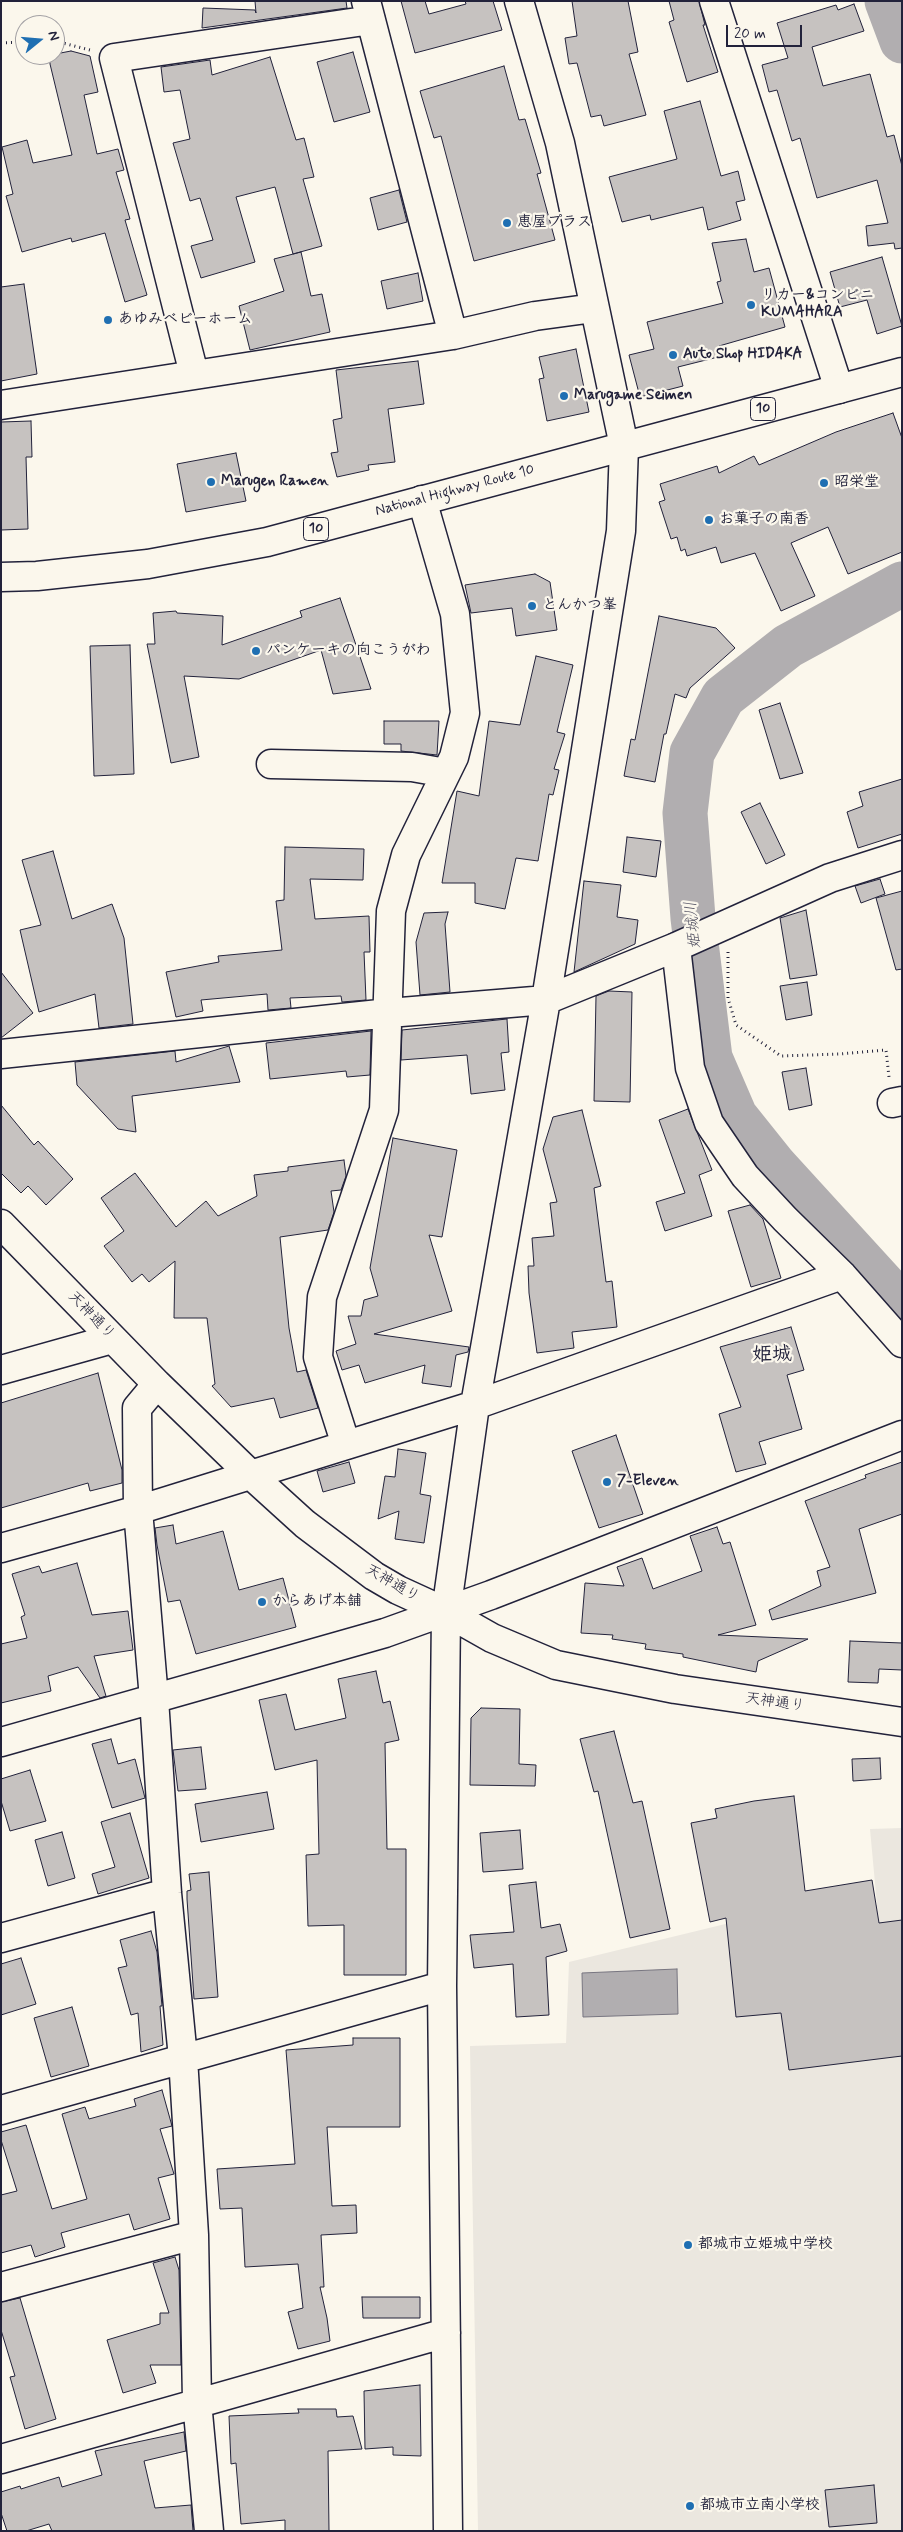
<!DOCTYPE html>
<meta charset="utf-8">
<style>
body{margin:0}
#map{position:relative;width:903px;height:2532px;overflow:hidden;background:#fbf7ec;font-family:Mynerve,sans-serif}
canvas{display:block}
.frame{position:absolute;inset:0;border:2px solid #22223b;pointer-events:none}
.north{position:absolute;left:15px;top:15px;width:50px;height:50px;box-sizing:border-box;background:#fbf7ec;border:1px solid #a4a2a5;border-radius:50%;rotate:73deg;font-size:14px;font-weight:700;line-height:20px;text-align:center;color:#22223b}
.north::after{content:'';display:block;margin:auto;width:18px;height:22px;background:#1f6fb2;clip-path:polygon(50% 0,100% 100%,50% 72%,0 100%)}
.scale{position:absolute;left:726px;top:25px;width:76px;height:22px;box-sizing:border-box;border:2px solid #22223b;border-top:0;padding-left:6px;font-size:15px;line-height:18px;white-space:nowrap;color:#22223b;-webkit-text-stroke:4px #fbf7ec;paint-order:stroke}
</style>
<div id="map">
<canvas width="903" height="2532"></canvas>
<div class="frame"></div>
<div class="north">N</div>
<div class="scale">20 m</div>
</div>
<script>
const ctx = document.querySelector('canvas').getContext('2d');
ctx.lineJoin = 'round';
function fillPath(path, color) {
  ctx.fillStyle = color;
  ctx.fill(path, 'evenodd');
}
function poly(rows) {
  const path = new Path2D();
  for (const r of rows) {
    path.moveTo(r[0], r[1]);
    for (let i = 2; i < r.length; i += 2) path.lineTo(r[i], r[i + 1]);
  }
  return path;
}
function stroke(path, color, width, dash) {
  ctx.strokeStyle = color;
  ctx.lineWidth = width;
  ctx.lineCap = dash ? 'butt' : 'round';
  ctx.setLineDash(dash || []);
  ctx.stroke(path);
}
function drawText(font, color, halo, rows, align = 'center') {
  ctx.font = font + ' Mynerve,"Klee One",sans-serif';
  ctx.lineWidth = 4.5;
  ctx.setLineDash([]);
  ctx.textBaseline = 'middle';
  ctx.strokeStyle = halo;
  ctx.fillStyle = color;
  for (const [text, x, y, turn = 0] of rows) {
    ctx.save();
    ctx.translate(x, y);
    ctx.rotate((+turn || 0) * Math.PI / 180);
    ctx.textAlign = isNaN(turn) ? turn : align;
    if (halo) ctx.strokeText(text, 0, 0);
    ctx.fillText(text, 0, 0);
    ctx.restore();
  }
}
const built = poly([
 [902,1828,902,2531,478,2531,470,2046,566,2043,569,1962,750,1918,877,1905,870,1829]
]);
const water = poly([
 [677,1969,678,2014,583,2017,582,1973,677,1969]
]);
const river = poly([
 [887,1,902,41],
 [902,584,788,646,723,697,692,753,685,813,693,918,710,1058,735,1116,775,1166,902,1305]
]);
const building = poly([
 [255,1,346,1,347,8,202,28,203,8,255,10,256,13,255,1],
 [401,1,425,1,429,14,466,4,465,1,493,1,502,30,415,53,401,1],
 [572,1,628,1,638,52,629,54,646,115,604,126,601,115,591,117,577,63,569,64,565,38,577,36,572,1],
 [669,1,699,1,705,25,703,25,718,72,687,82,669,22,674,20,669,1],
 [854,4,864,31,812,47,823,86,870,74,887,137,894,135,902,166,902,248,895,249,894,243,868,246,866,226,888,223,877,180,817,198,800,138,792,141,777,90,769,92,762,65,788,58,777,23,836,5,838,10,854,4],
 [71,51,90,56,98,92,84,95,97,154,118,149,124,170,116,172,130,219,125,220,147,295,125,302,105,233,72,242,71,238,22,252,6,196,13,194,2,147,27,140,33,163,72,155,50,64,50,55,71,51],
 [353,52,370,112,334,122,317,62,353,52],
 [270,57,296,140,304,138,314,177,303,179,322,246,293,254,275,187,236,197,255,262,201,278,191,246,213,240,200,198,190,201,173,143,190,139,180,90,164,92,161,67,210,60,212,75,270,57],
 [504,66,519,120,525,119,541,173,537,174,555,240,474,261,441,136,434,138,420,91,504,66],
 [700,101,721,176,738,171,745,200,736,202,741,220,708,230,703,207,651,220,650,215,622,222,609,177,677,159,664,111,700,101],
 [399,190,407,222,378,230,370,198,399,190],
 [746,239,754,272,769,268,785,327,719,346,722,356,678,367,683,386,640,397,629,355,654,349,647,322,723,303,717,282,721,281,712,243,746,239],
 [301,252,311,296,322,294,330,332,250,350,239,306,284,291,274,259,301,252],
 [882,257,902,326,877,334,867,300,840,307,830,272,882,257],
 [418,273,423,301,387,309,381,281,418,273],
 [24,284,37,374,1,381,1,287,24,284],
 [576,349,589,412,547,421,539,379,544,378,539,357,576,349],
 [418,361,424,404,388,409,395,462,368,465,369,470,337,477,331,453,338,452,333,420,342,418,336,370,418,361],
 [893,413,902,438,902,552,848,574,828,527,791,543,815,596,781,611,755,553,721,563,716,547,687,556,685,549,681,551,677,537,671,539,659,502,665,500,660,484,717,466,719,473,754,456,759,465,836,432,893,413],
 [31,421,32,457,26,457,28,529,1,530,1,422,31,421],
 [236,453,246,501,186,512,177,464,236,453],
 [535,574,550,582,557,630,516,636,512,608,471,613,465,585,535,574],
 [340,598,371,689,333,694,321,650,239,679,184,676,199,757,171,763,147,644,155,644,153,613,176,611,177,613,223,616,222,645,302,617,300,611,340,598],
 [659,616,716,628,735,648,690,688,686,698,675,694,666,734,664,734,655,782,624,776,631,739,635,740,659,616],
 [130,645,134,774,94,776,90,646,130,645],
 [536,656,573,665,557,732,565,734,554,769,559,770,553,795,549,794,538,861,516,858,505,909,475,903,475,883,442,883,457,791,479,796,489,721,520,725,536,656],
 [780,703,803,773,780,779,759,710,780,703],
 [384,721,439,721,437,755,401,751,401,744,384,744,384,721],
 [902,779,902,834,858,848,847,812,863,806,859,792,902,779],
 [760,803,785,855,766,864,741,812,760,803],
 [627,837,661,841,656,877,623,872,627,837],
 [285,847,364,849,363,880,310,879,315,919,369,916,370,952,364,952,366,1000,342,1002,341,996,290,998,291,1008,268,1010,267,994,201,1000,203,1011,176,1017,166,972,219,962,218,956,282,950,276,901,284,900,285,847],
 [53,851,72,919,112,904,124,938,133,1024,99,1028,95,994,39,1012,20,930,41,925,22,860,53,851],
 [880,879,885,894,861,903,855,886,880,879],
 [584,881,621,885,617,917,638,920,635,944,574,972,584,881],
 [902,891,902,969,896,970,876,898,902,891],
 [806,910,817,975,790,979,780,918,806,910],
 [448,912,445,924,450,992,420,995,416,942,424,913,448,912],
 [1,972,33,1013,1,1038,1,972],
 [807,982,812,1015,786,1020,780,986,807,982],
 [609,991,632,992,630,1102,594,1101,596,996,609,991],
 [507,1019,509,1052,501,1053,505,1090,471,1094,467,1055,401,1060,402,1030,507,1019],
 [371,1031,370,1075,347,1077,346,1071,270,1079,266,1043,371,1031],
 [229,1046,240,1082,132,1096,136,1132,118,1129,77,1085,75,1062,175,1051,176,1062,229,1046],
 [806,1068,812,1105,789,1110,782,1072,806,1068],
 [1,1105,34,1145,38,1141,73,1179,46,1205,28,1186,21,1193,1,1173,1,1105],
 [688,1109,712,1170,699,1175,712,1216,665,1231,656,1202,685,1193,659,1120,688,1109],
 [582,1110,601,1186,594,1188,606,1282,612,1281,617,1327,572,1332,574,1348,537,1353,529,1293,528,1266,534,1266,532,1238,554,1236,550,1203,557,1202,543,1149,553,1117,582,1110],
 [393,1138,457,1150,442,1237,429,1235,452,1311,374,1334,469,1347,468,1352,456,1355,451,1387,422,1383,425,1365,365,1383,359,1365,342,1370,336,1351,356,1344,348,1316,361,1316,364,1300,378,1296,370,1268,393,1138],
 [344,1160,346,1176,341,1190,331,1191,334,1212,328,1230,280,1237,289,1328,297,1372,306,1370,318,1408,280,1418,274,1398,231,1407,212,1386,215,1384,207,1318,174,1318,175,1261,149,1282,142,1274,132,1282,104,1246,124,1231,101,1198,135,1173,176,1227,206,1201,218,1216,257,1196,254,1175,288,1171,288,1167,344,1160],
 [750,1205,763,1219,781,1278,751,1287,728,1211,750,1205],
 [791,1327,804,1370,787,1375,802,1429,759,1442,766,1464,736,1472,719,1414,741,1407,720,1347,791,1327],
 [98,1373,122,1470,122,1483,90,1491,88,1483,1,1508,1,1403,98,1373],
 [616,1435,643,1514,599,1528,572,1451,616,1435],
 [398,1449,426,1453,420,1494,431,1496,424,1543,395,1539,399,1511,378,1519,385,1476,395,1477,398,1449],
 [349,1462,355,1483,323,1492,317,1471,349,1462],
 [902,1462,902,1514,859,1529,876,1593,772,1620,769,1610,821,1586,817,1571,830,1567,805,1501,866,1478,865,1475,902,1462],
 [173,1525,176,1544,223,1531,239,1590,283,1578,296,1627,196,1654,180,1600,168,1602,157,1545,155,1528,173,1525],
 [717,1527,723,1544,730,1542,756,1625,718,1635,808,1639,758,1661,756,1672,683,1657,683,1654,645,1649,646,1644,612,1639,613,1635,581,1633,585,1583,624,1586,617,1567,642,1558,653,1589,702,1571,690,1536,717,1527],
 [77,1563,92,1615,128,1611,133,1650,94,1656,106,1696,100,1698,78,1667,48,1676,51,1691,1,1703,1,1644,27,1638,21,1617,25,1615,12,1574,39,1566,42,1573,77,1563],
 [850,1641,902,1643,902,1670,879,1669,878,1683,848,1682,850,1641],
 [376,1671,383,1703,390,1701,399,1740,385,1743,387,1849,406,1849,406,1975,344,1975,344,1925,308,1926,306,1855,319,1854,317,1760,275,1770,259,1700,286,1694,295,1730,346,1718,338,1679,376,1671],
 [481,1708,520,1709,519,1764,536,1765,535,1786,470,1785,471,1718,481,1708],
 [614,1731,633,1803,642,1801,670,1929,630,1938,598,1791,594,1792,580,1739,614,1731],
 [111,1739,118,1764,135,1759,145,1798,112,1808,92,1744,111,1739],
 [201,1747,206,1789,178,1791,173,1750,201,1747],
 [880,1758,881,1779,853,1781,852,1759,880,1758],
 [30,1770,46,1821,10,1831,1,1801,1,1779,30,1770],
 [267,1792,274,1829,201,1842,195,1804,267,1792],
 [794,1796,805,1891,872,1880,879,1923,902,1920,902,2056,789,2070,781,2013,736,2017,726,1918,710,1922,691,1823,717,1818,715,1809,754,1801,794,1796],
 [130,1813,149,1878,98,1894,92,1874,115,1867,101,1822,130,1813],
 [520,1830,523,1869,483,1872,480,1833,520,1830],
 [62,1832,75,1878,48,1886,35,1840,62,1832],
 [209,1872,218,1997,194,1999,187,1899,187,1891,191,1890,189,1874,209,1872],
 [536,1882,541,1928,560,1924,567,1951,546,1957,549,2015,516,2017,513,1964,474,1968,470,1935,514,1932,509,1885,536,1882],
 [151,1931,157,1952,162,2006,160,2006,163,2045,141,2052,138,2013,131,2015,118,1968,127,1966,120,1940,151,1931],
 [21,1958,36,2004,1,2015,1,1964,21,1958],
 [72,2007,89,2066,51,2077,34,2018,72,2007],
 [353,2038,400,2038,400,2127,327,2127,332,2206,356,2205,357,2233,321,2235,324,2287,320,2287,327,2318,330,2341,298,2349,288,2312,303,2308,298,2264,245,2267,242,2208,220,2209,217,2169,295,2164,286,2050,353,2045,353,2038],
 [162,2090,172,2126,160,2129,174,2174,158,2178,170,2219,134,2230,129,2214,61,2233,65,2247,35,2257,31,2245,1,2253,1,2195,17,2191,1,2140,1,2132,26,2125,52,2209,87,2199,62,2114,85,2107,89,2119,136,2106,134,2099,162,2090],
 [175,2257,179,2270,181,2365,150,2365,156,2383,123,2393,107,2340,160,2324,160,2313,169,2313,153,2263,175,2257],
 [362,2297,420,2297,420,2318,363,2318,362,2297],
 [20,2298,56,2419,25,2429,10,2377,15,2376,1,2330,1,2302,20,2298],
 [420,2385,421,2456,393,2455,393,2447,365,2449,364,2391,420,2385],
 [298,2409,336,2409,337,2417,353,2416,362,2449,328,2451,329,2531,285,2531,285,2520,241,2524,236,2463,231,2464,229,2416,299,2413,298,2409],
 [184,2432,186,2451,144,2461,155,2508,191,2505,193,2531,52,2531,49,2524,26,2531,7,2531,1,2513,1,2492,20,2486,21,2489,59,2477,62,2487,102,2475,95,2451,184,2432],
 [874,2485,877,2523,829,2527,825,2490,874,2485]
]);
const path = poly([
 [55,41,90,50],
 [1,43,25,42],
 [728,952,728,998,736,1025,781,1056,839,1054,886,1050,889,1077]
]);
const minor = poly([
 [366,1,453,335],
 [714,1,839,389],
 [194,374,114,58,371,20],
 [1,405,453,335,535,316,594,308],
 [271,764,412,767,446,773],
 [676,947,690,1068,709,1123,745,1176,785,1219,842,1275,902,1343],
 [1,1054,389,1013,546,1000,676,947,830,878,902,855],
 [892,1103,902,1101],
 [1,1224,157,1384,251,1475,305,1524,374,1576,398,1590,446,1612,492,1638,556,1665,675,1689,902,1722],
 [1,1370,112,1339],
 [157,1384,137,1408,138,1510,154,1699,167,1893,183,2058,194,2235,197,2402,209,2531],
 [346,1445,318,1357,322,1297,384,1110,391,911,406,855,454,757,465,713,455,614,422,500],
 [1,1548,138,1510,475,1405,842,1275],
 [1,1742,385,1633,491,1595,902,1435],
 [1,1938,167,1893],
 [1,2110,442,1986],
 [1,2287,194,2235],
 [1,2459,446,2333],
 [448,2531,442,1986,446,1612,475,1405,546,1000,621,531,624,446,560,143,519,1]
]);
const highway = poly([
 [1,577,37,576,148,564,267,542,902,372]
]);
const markers = [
 [507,223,5,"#1f6fb2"],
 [751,305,5,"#1f6fb2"],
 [108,320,5,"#1f6fb2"],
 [673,355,5,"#1f6fb2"],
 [564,396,5,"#1f6fb2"],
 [211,482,5,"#1f6fb2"],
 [824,483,5,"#1f6fb2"],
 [709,520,5,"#1f6fb2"],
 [532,606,5,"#1f6fb2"],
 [256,651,5,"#1f6fb2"],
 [607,1482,5,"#1f6fb2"],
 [262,1602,5,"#1f6fb2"],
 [688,2245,5,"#1f6fb2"],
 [690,2506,5,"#1f6fb2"]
];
const shields = [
 [763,409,25],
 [316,529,25]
];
const shieldNames = [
 ["10",763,409],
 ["10",316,529]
];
const poiNames = [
 ["恵屋プラス",517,223],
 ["リカー&コンビニ",761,296],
 ["KUMAHARA",761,313],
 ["あゆみベビーホーム",118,320],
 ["Auto Shop HIDAKA",683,355],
 ["Marugame Seimen",574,396],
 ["Marugen Ramen",221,482],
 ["昭栄堂",834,483],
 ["お菓子の南香",719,520],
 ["とんかつ峯",542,606],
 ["パンケーキの向こうがわ",266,651],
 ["7-Eleven",617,1482],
 ["からあげ本舗",272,1602],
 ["都城市立姫城中学校",698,2245],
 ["都城市立南小学校",700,2506]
];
const streetNames = [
 ["National Highway Route 10",455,491,-15],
 ["天神通り",91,1316,46],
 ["天神通り",392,1584,30],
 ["天神通り",775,1703,8]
];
const waterNames = [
 ["姫城川",694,925,-96]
];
const districtNames = [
 ["姫城",772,1356]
];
fillPath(built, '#ebe7df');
fillPath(water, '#b1aeb0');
stroke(water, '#787681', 1);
stroke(river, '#b1aeb0', 45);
fillPath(building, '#c6c2c0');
stroke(building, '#22223b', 1);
stroke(minor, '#22223b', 31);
stroke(highway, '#22223b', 31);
stroke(path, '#22223b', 3, [1, 4]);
stroke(minor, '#fbf7ec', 28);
stroke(highway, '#fbf7ec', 28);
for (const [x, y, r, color] of markers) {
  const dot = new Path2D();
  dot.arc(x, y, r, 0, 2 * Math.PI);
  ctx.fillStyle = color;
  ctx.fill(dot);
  stroke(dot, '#fbf7ec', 2);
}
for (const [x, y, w] of shields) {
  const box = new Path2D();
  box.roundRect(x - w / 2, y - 11.5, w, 23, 4);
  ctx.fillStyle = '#fbf7ec';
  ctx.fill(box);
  stroke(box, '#22223b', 1);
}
drawText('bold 14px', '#22223b', null, shieldNames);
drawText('bold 15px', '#22223b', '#fbf7ec', poiNames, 'left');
drawText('15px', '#22223b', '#fbf7ec', streetNames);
drawText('italic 16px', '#545364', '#fbf7ec', waterNames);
drawText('bold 20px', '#22223b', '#fbf7ec', districtNames);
</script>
